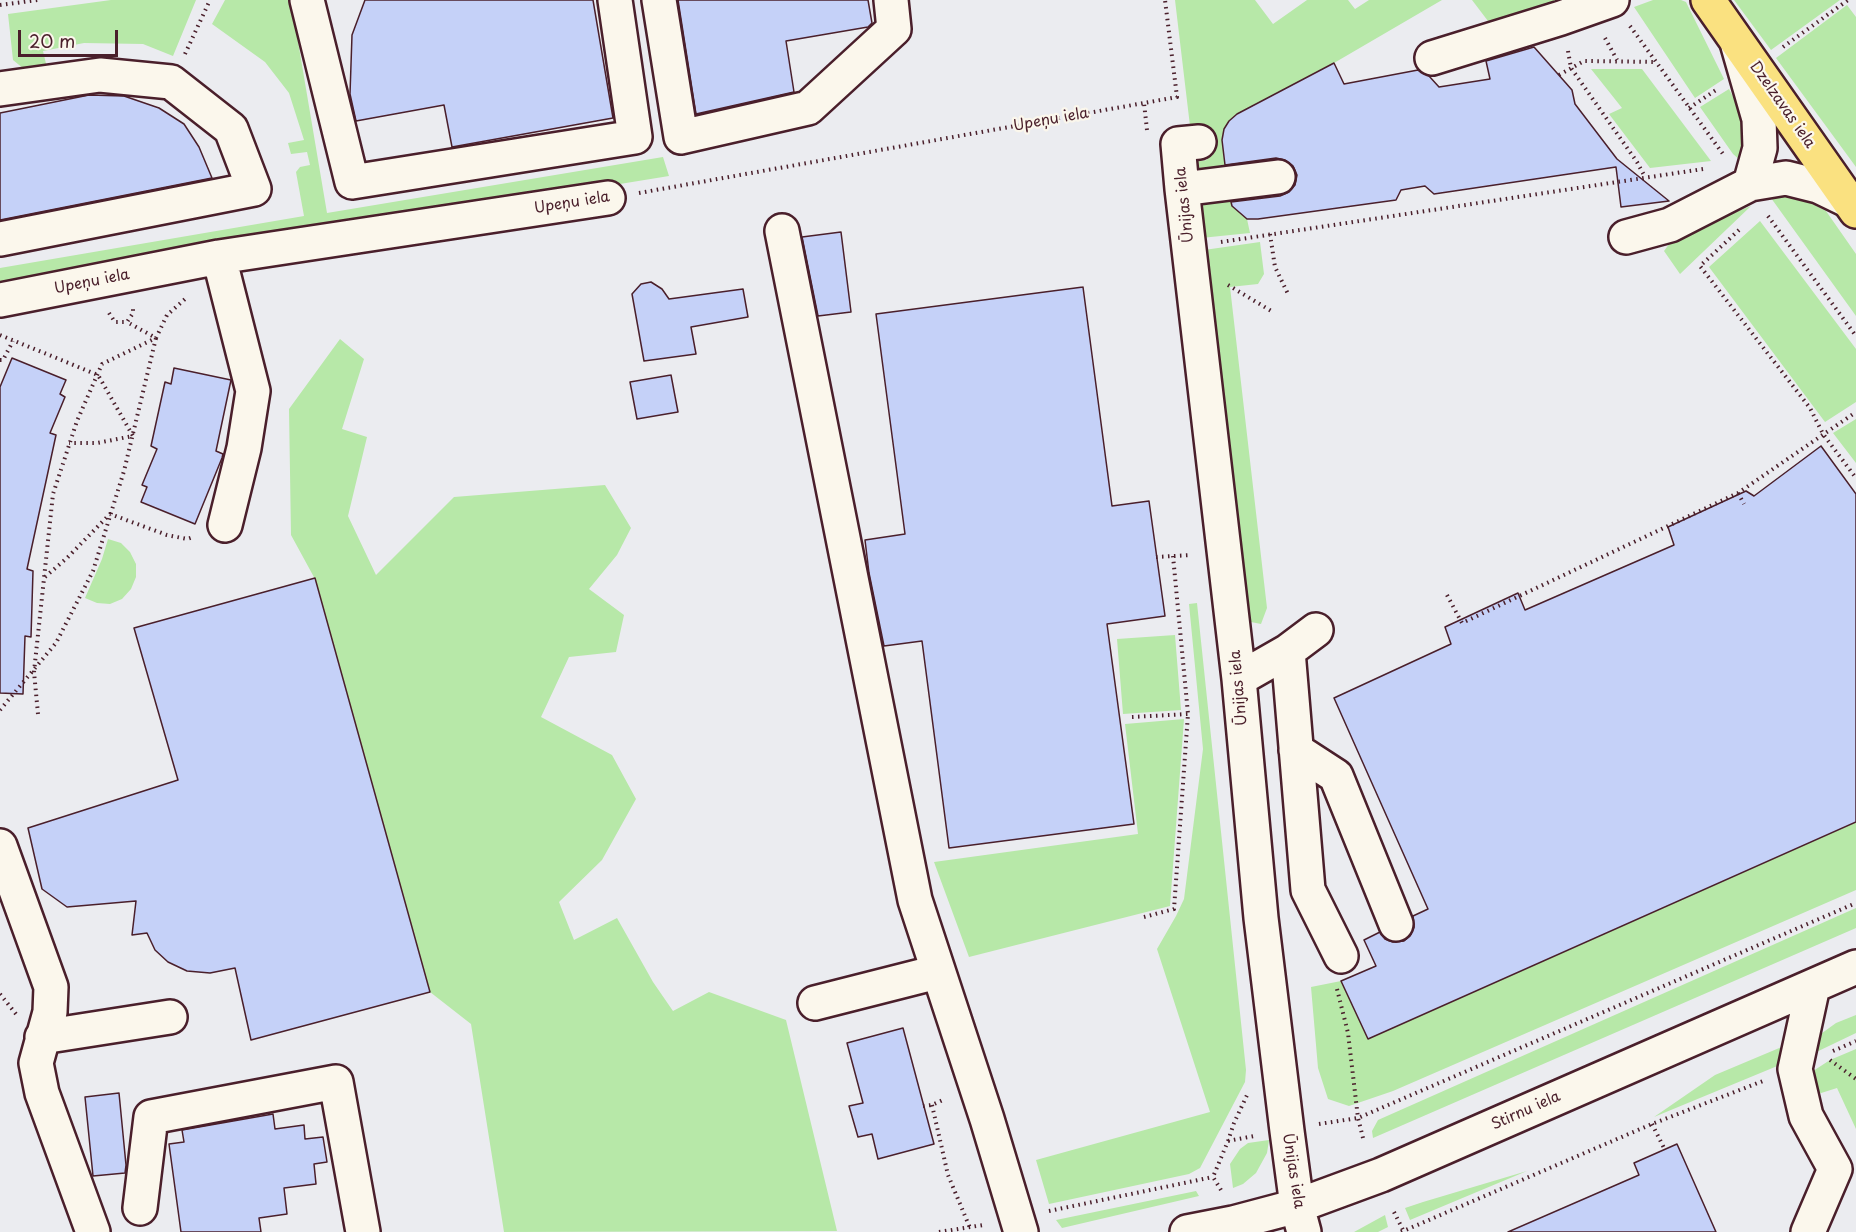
<!DOCTYPE html>
<meta charset="utf-8">
<style>
body{margin:0}
#map{position:relative;width:1856px;height:1232px;overflow:hidden;background:#ebecf0;font-family:"Playpen Sans",sans-serif}
canvas{display:block}
.scale{position:absolute;left:18px;top:30px;width:100px;height:27px;box-sizing:border-box;border:3px solid #4a1f2b;border-top:0;padding-left:8px;font-size:18px;line-height:21px;white-space:nowrap;color:#4a1f2b;-webkit-text-stroke:4px #fbf7ec;paint-order:stroke}
</style>
<div id="map">
<canvas width="1856" height="1232"></canvas>
<div class="scale">20 m</div>
</div>
<script>
const ctx = document.querySelector('canvas').getContext('2d');
ctx.lineJoin = 'round';
function fillPath(path, color) {
  ctx.fillStyle = color;
  ctx.fill(path, 'evenodd');
}
function poly(rows) {
  const path = new Path2D();
  for (const r of rows) {
    path.moveTo(r[0], r[1]);
    for (let i = 2; i < r.length; i += 2) path.lineTo(r[i], r[i + 1]);
  }
  return path;
}
function stroke(path, color, width, dash) {
  ctx.strokeStyle = color;
  ctx.lineWidth = width;
  ctx.lineCap = dash ? 'butt' : 'round';
  ctx.setLineDash(dash || []);
  ctx.stroke(path);
}
function drawText(font, color, halo, rows, align = 'center') {
  ctx.font = font + ' "Playpen Sans",sans-serif';
  ctx.lineWidth = 4.5;
  ctx.setLineDash([]);
  ctx.textBaseline = 'middle';
  ctx.strokeStyle = halo;
  ctx.fillStyle = color;
  for (const [text, x, y, turn = 0] of rows) {
    ctx.save();
    ctx.translate(x, y);
    ctx.rotate((+turn || 0) * Math.PI / 180);
    ctx.textAlign = isNaN(turn) ? turn : align;
    if (halo) ctx.strokeText(text, 0, 0);
    ctx.fillText(text, 0, 0);
    ctx.restore();
  }
}
const green = poly([
 [111,0,196,0,173,56,143,44,84,43,43,51,48,72,24,69,13,60,8,14],
 [225,0,291,0,327,213,663,157,669,176,0,285,0,268,304,216,296,172,300,167,310,165,307,152,291,154,288,143,304,140,289,93,265,62,212,24],
 [1175,0,1255,0,1273,24,1307,0,1348,0,1355,9,1369,0,1442,0,1334,63,1237,114,1229,121,1224,129,1222,139,1226,177,1197,180,1194,162,1207,160,1203,125,1190,126],
 [1472,0,1557,0,1509,16,1491,25],
 [1653,0,1681,0,1686,2,1724,79,1695,98,1634,7],
 [1734,0,1840,0,1771,50],
 [1847,5,1856,17,1856,167,1776,58],
 [1591,69,1642,69,1711,161,1650,168,1609,114,1622,108],
 [1729,89,1744,118,1748,133,1740,160,1733,154,1700,107],
 [1786,194,1799,197,1826,211,1856,254,1856,316,1771,198],
 [1229,195,1232,206,1247,219,1250,233,1201,238,1197,197],
 [1751,206,1680,274,1664,251,1675,236],
 [1760,221,1856,349,1856,402,1825,422,1709,267],
 [1260,242,1264,274,1258,284,1230,287,1267,608,1261,624,1246,621,1204,250],
 [340,339,364,359,342,429,367,437,348,516,376,575,454,497,605,485,631,528,617,555,589,589,624,615,616,652,569,657,541,717,612,755,636,799,602,860,559,902,574,940,617,918,653,982,673,1011,709,992,786,1020,837,1231,504,1232,471,1024,430,992,315,579,291,535,289,409],
 [1856,419,1856,463,1833,433],
 [108,539,121,543,130,552,136,564,136,577,131,589,122,599,110,604,97,603,85,598,102,559],
 [1197,603,1246,1070,1245,1082,1200,1168,1189,1174,1049,1204,1036,1160,1210,1112,1157,949,1176,916,1184,899,1203,749,1189,604],
 [1175,635,1181,710,1123,714,1117,639],
 [1184,719,1170,906,969,957,934,862,1138,834,1125,724],
 [1856,822,1856,890,1393,1091,1349,1106,1328,1099,1318,1068,1311,987,1341,981,1368,1039],
 [1856,908,1856,928,1373,1138,1372,1131,1378,1120],
 [1856,1015,1856,1033,1808,1056,1818,1036,1836,1023],
 [1784,1046,1787,1062,1654,1117,1715,1075],
 [1856,1049,1856,1129,1837,1088,1818,1094,1807,1075,1830,1060],
 [1269,1140,1267,1153,1256,1173,1243,1184,1233,1188,1230,1164,1240,1149,1248,1143],
 [1527,1171,1410,1220,1405,1208,1423,1202],
 [1196,1191,1199,1196,1062,1228,1056,1220],
 [1385,1215,1388,1227,1378,1232,1354,1232]
]);
const building = poly([
 [365,0,593,0,613,118,452,147,444,105,356,121,350,94,352,35,365,0],
 [678,0,868,0,872,23,868,27,786,41,794,92,696,114,678,0],
 [1534,47,1572,90,1575,104,1617,159,1669,201,1621,207,1616,167,1434,194,1425,186,1401,190,1396,200,1258,219,1247,219,1232,206,1231,202,1280,196,1289,192,1295,185,1297,175,1293,166,1285,160,1276,158,1225,165,1222,140,1224,129,1229,121,1237,114,1334,63,1344,84,1418,70,1429,76,1439,87,1490,79,1486,61,1534,47],
 [89,95,124,96,159,108,184,124,199,147,212,178,0,220,0,113,89,95],
 [841,232,851,312,818,316,802,237,841,232],
 [651,282,662,289,669,299,743,289,748,317,691,327,696,354,644,361,632,294,641,284,651,282],
 [1083,287,1112,506,1149,501,1165,616,1107,624,1134,824,949,848,922,641,884,646,869,573,865,540,905,534,876,314,1083,287],
 [12,358,66,380,60,394,65,397,50,433,56,435,27,569,33,571,31,637,25,636,23,694,0,693,0,387,12,358],
 [174,368,231,380,216,451,223,454,222,458,195,524,141,502,147,487,142,485,157,449,151,446,165,382,171,384,174,368],
 [671,375,678,412,637,419,630,382,671,375],
 [1821,446,1856,494,1856,822,1368,1039,1341,981,1376,966,1364,940,1380,932,1385,939,1393,942,1404,941,1410,936,1414,927,1413,916,1428,909,1334,698,1451,644,1445,627,1518,593,1525,610,1674,545,1668,527,1746,491,1754,496,1821,446],
 [315,578,430,992,251,1040,235,968,210,973,187,971,168,962,155,950,147,933,132,935,136,901,67,907,42,889,28,828,178,780,134,628,315,578],
 [903,1028,934,1144,878,1159,872,1134,858,1137,849,1106,863,1103,847,1043,903,1028],
 [119,1093,126,1165,125,1173,93,1176,85,1097,119,1093],
 [273,1114,275,1129,304,1125,305,1139,323,1137,327,1162,314,1164,316,1184,284,1188,287,1214,259,1218,261,1232,181,1232,169,1144,184,1142,182,1130,273,1114],
 [1677,1144,1716,1232,1508,1232,1639,1175,1634,1163,1677,1144]
]);
const path = poly([
 [0,5,38,0],
 [1630,26,1723,154],
 [1605,38,1617,60],
 [1783,47,1848,0],
 [1568,51,1571,68,1637,162,1645,177],
 [185,54,210,0],
 [1559,75,1584,61,1656,62],
 [1689,108,1716,90],
 [1147,130,1144,103,1177,97,1165,0],
 [639,193,1144,103],
 [1768,216,1856,336],
 [1739,230,1700,266,1810,408,1823,434,1856,478],
 [1270,234,1275,267,1288,294],
 [1221,242,1703,169],
 [1228,285,1273,312],
 [109,313,115,322,127,322,133,313,133,306],
 [0,335,98,375,133,436,97,443,69,443],
 [0,360,3,360,13,341],
 [1738,493,1744,504],
 [1156,557,1191,555],
 [45,577,67,558,110,514,167,535,187,539,193,537],
 [1447,595,1462,623,1738,493,1856,412],
 [0,710,56,643,93,571,124,471,156,338,127,322],
 [38,714,34,672,53,494,77,421,102,364,156,338,167,315,185,299],
 [1132,717,1188,714],
 [1144,917,1174,909,1188,714,1173,556],
 [1337,989,1348,1033,1358,1118,1364,1142],
 [0,994,16,1014],
 [1833,1051,1856,1041],
 [1830,1060,1856,1079],
 [932,1105,948,1175,970,1228],
 [923,1106,932,1105,945,1099],
 [1319,1124,1358,1118,1856,903],
 [1652,1124,1665,1150],
 [1228,1141,1254,1136],
 [1221,1190,1213,1177,1228,1141,1234,1123,1248,1093],
 [1049,1211,1213,1177],
 [1394,1212,1403,1230],
 [939,1232,983,1225],
 [1401,1232,1652,1124,1763,1081]
]);
const minor = poly([
 [307,0,352,182,635,137,615,0],
 [659,0,681,137,808,108,894,29,891,0],
 [1738,46,1759,119,1760,148,1750,184],
 [1432,58,1561,18,1612,0],
 [0,89,100,75,171,82,231,129,254,189,0,239],
 [1199,142,1178,144,1182,189,1239,679,1261,918,1287,1131,1297,1206,1304,1232],
 [1182,189,1278,177],
 [782,231,915,900,987,1119,1021,1232],
 [1626,237,1670,225,1750,184,1786,178,1818,186,1849,201],
 [219,257,253,391,244,448,225,525],
 [0,300,219,257,608,198],
 [1288,651,1308,890,1341,956],
 [1239,679,1288,651,1316,630],
 [1296,750,1336,776,1396,924],
 [0,846,51,987,50,1012,36,1063,42,1093,93,1232],
 [815,1003,937,972],
 [42,1037,170,1017],
 [140,1208,151,1117,336,1082,363,1232],
 [1187,1232,1233,1223,1297,1206,1381,1175,1856,967],
 [1808,1232,1835,1169,1806,1116,1795,1069,1813,986]
]);
const major = poly([
 [1708,0,1856,211]
]);
const streetNames = [
 ["Dzelzavas iela",1782,105,55],
 ["Upeņu iela",1051,120,-10],
 ["Upeņu iela",572,203,-9],
 ["Ūnijas iela",1185,205,-96],
 ["Upeņu iela",92,282,-11],
 ["Ūnijas iela",1239,688,-95],
 ["Stirnu iela",1526,1111,-24],
 ["Ūnijas iela",1293,1171,81]
];
fillPath(green, '#b7e8a8');
fillPath(building, '#c5d1f8');
stroke(building, '#4a1f2b', 1.5);
stroke(minor, '#4a1f2b', 38);
stroke(major, '#4a1f2b', 38);
stroke(path, '#4a1f2b', 4, [1.5, 4.5]);
stroke(minor, '#fbf7ec', 33);
stroke(major, '#fae180', 33);
drawText('15px', '#4a1f2b', '#fbf7ec', streetNames);
</script>
